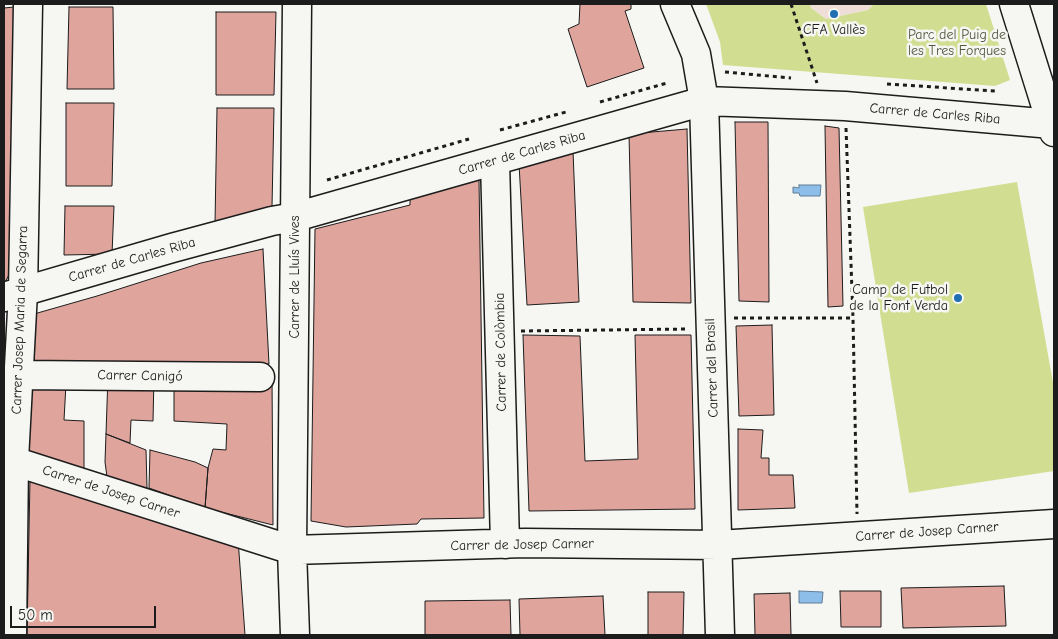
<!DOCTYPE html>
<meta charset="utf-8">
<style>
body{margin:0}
#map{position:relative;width:1058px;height:639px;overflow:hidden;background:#f6f6f2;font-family:"Comic Neue",sans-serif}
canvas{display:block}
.frame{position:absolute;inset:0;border:5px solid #1c1c1c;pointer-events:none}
.scale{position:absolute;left:10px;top:606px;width:146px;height:22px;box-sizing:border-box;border:2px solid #1c1c1c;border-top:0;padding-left:6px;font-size:15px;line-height:18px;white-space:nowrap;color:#1c1c1c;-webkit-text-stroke:4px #f6f6f2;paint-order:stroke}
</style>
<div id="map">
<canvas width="1058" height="639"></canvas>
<div class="frame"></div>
<div class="scale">50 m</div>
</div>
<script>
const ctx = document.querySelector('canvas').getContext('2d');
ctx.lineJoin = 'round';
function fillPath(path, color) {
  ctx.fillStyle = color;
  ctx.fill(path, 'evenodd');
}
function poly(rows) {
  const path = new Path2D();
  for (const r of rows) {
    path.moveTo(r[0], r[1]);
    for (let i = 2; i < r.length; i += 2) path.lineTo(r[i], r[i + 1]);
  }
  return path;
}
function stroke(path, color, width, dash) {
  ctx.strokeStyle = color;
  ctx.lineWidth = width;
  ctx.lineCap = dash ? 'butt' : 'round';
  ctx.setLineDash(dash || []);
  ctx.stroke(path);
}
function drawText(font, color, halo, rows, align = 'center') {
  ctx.font = font + ' "Comic Neue",sans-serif';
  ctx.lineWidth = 5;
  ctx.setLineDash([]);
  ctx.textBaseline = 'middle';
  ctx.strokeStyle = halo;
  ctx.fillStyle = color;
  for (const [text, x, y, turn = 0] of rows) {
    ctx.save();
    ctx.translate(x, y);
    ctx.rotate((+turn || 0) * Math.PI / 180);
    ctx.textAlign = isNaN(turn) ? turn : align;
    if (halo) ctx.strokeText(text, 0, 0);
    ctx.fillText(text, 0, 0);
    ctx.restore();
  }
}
const built = poly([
 [810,4,874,4,868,10,826,19,811,8]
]);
const green = poly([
 [706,4,810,4,811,8,826,19,868,10,874,4,986,4,1010,80,995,86,723,65,720,42],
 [1017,182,1054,388,1054,471,909,493,863,207]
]);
const water = poly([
 [799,185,821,185,820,196,800,196,799,193,793,193,793,187,799,188,799,185],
 [799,591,823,592,822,603,799,603,799,591]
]);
const building = poly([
 [580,4,631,4,631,9,625,11,644,68,587,87,568,29,579,24,580,4],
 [14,7,10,273,4,284,4,8,14,7],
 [69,7,113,7,114,89,67,89,69,7],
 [216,12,276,12,274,95,216,95,216,12],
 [66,103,114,103,112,186,66,186,66,103],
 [217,108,274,108,272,207,215,224,217,108],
 [735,122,768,122,769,302,739,301,735,122],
 [825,126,839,128,843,306,828,307,825,126],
 [687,129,691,303,633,302,629,134,687,129],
 [573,151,579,302,527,305,519,164,573,151],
 [479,180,484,518,421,519,417,524,346,527,311,521,315,229,410,205,410,198,479,180],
 [65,206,114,206,112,254,64,255,65,206],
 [263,249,269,364,28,365,27,316,97,296,201,263,263,249],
 [772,325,774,415,739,416,736,326,772,325],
 [523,335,580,336,585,461,638,459,635,335,691,335,695,509,529,511,523,335],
 [108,376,154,376,153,421,131,420,130,443,106,434,108,376],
 [174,376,272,377,273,525,205,508,208,468,213,449,226,450,227,424,174,421,174,376],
 [27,383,66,384,64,420,84,421,84,471,26,455,27,383],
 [738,429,763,430,761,458,769,458,769,475,793,475,795,508,738,510,738,429],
 [106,434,146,450,147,488,107,477,105,462,106,434],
 [150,450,195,462,208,468,205,508,149,488,150,450],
 [30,479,238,539,245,635,27,635,30,479],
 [1004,586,1006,626,903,628,901,588,1004,586],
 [840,591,881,591,881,627,841,627,840,591],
 [648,592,684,592,683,635,648,635,648,592],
 [790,593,791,635,755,635,754,594,790,593],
 [603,596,605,635,520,635,519,599,603,596],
 [510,600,511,635,425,635,425,601,510,600]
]);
const path = poly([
 [791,4,817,83],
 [725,72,791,78],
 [887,84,995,91],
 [600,102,667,83],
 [846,128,853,318,857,514],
 [500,130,566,112],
 [327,180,469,139],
 [734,318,853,318],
 [521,331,688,329]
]);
const minor = poly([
 [675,4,696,54,704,101,720,635],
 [1014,4,1054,132],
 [495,161,505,544],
 [4,297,172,248,272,221,295,217,704,101,845,106,1052,124],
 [19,375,260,377],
 [4,458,292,550,525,543,718,545,1054,524],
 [12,635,14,460,23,292,28,4],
 [295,635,292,550,297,4]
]);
const markers = [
 [834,14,5,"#1f6fb2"],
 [958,298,5,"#1f6fb2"]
];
const poiNames = [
 ["CFA Vallès",834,30],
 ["Camp de Futbol",948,290,"right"],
 ["de la Font Verda",948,306,"right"]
];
const parkNames = [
 ["Parc del Puig de",957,35],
 ["les Tres Forques",957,51]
];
const streetNames = [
 ["Carrer de Carles Riba",935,114,5],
 ["Carrer de Carles Riba",522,153,-16],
 ["Carrer de Carles Riba",132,260,-16],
 ["Carrer de Lluís Vives",295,277,-90],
 ["Carrer Josep Maria de Segarra",20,320,-88],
 ["Carrer de Colòmbia",501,352,-91],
 ["Carrer del Brasil",712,368,-92],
 ["Carrer Canigó",140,376,1],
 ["Carrer de Josep Carner",111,492,18],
 ["Carrer de Josep Carner",927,532,-4],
 ["Carrer de Josep Carner",522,545,-1]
];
fillPath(built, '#efded8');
fillPath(green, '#d1de91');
fillPath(water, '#8dbee9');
stroke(water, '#607d97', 1);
fillPath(building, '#dfa59d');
stroke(building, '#1c1c1c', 1);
stroke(minor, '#1c1c1c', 31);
stroke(path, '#1c1c1c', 3, [4, 4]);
stroke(minor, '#f6f6f2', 28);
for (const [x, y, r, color] of markers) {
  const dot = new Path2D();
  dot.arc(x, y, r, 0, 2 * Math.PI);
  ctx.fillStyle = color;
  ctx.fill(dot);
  stroke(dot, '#f6f6f2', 2);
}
drawText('14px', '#1c1c1c', '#f6f6f2', poiNames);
drawText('14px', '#52563f', '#f6f6f2', parkNames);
drawText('14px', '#1c1c1c', '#f6f6f2', streetNames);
</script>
